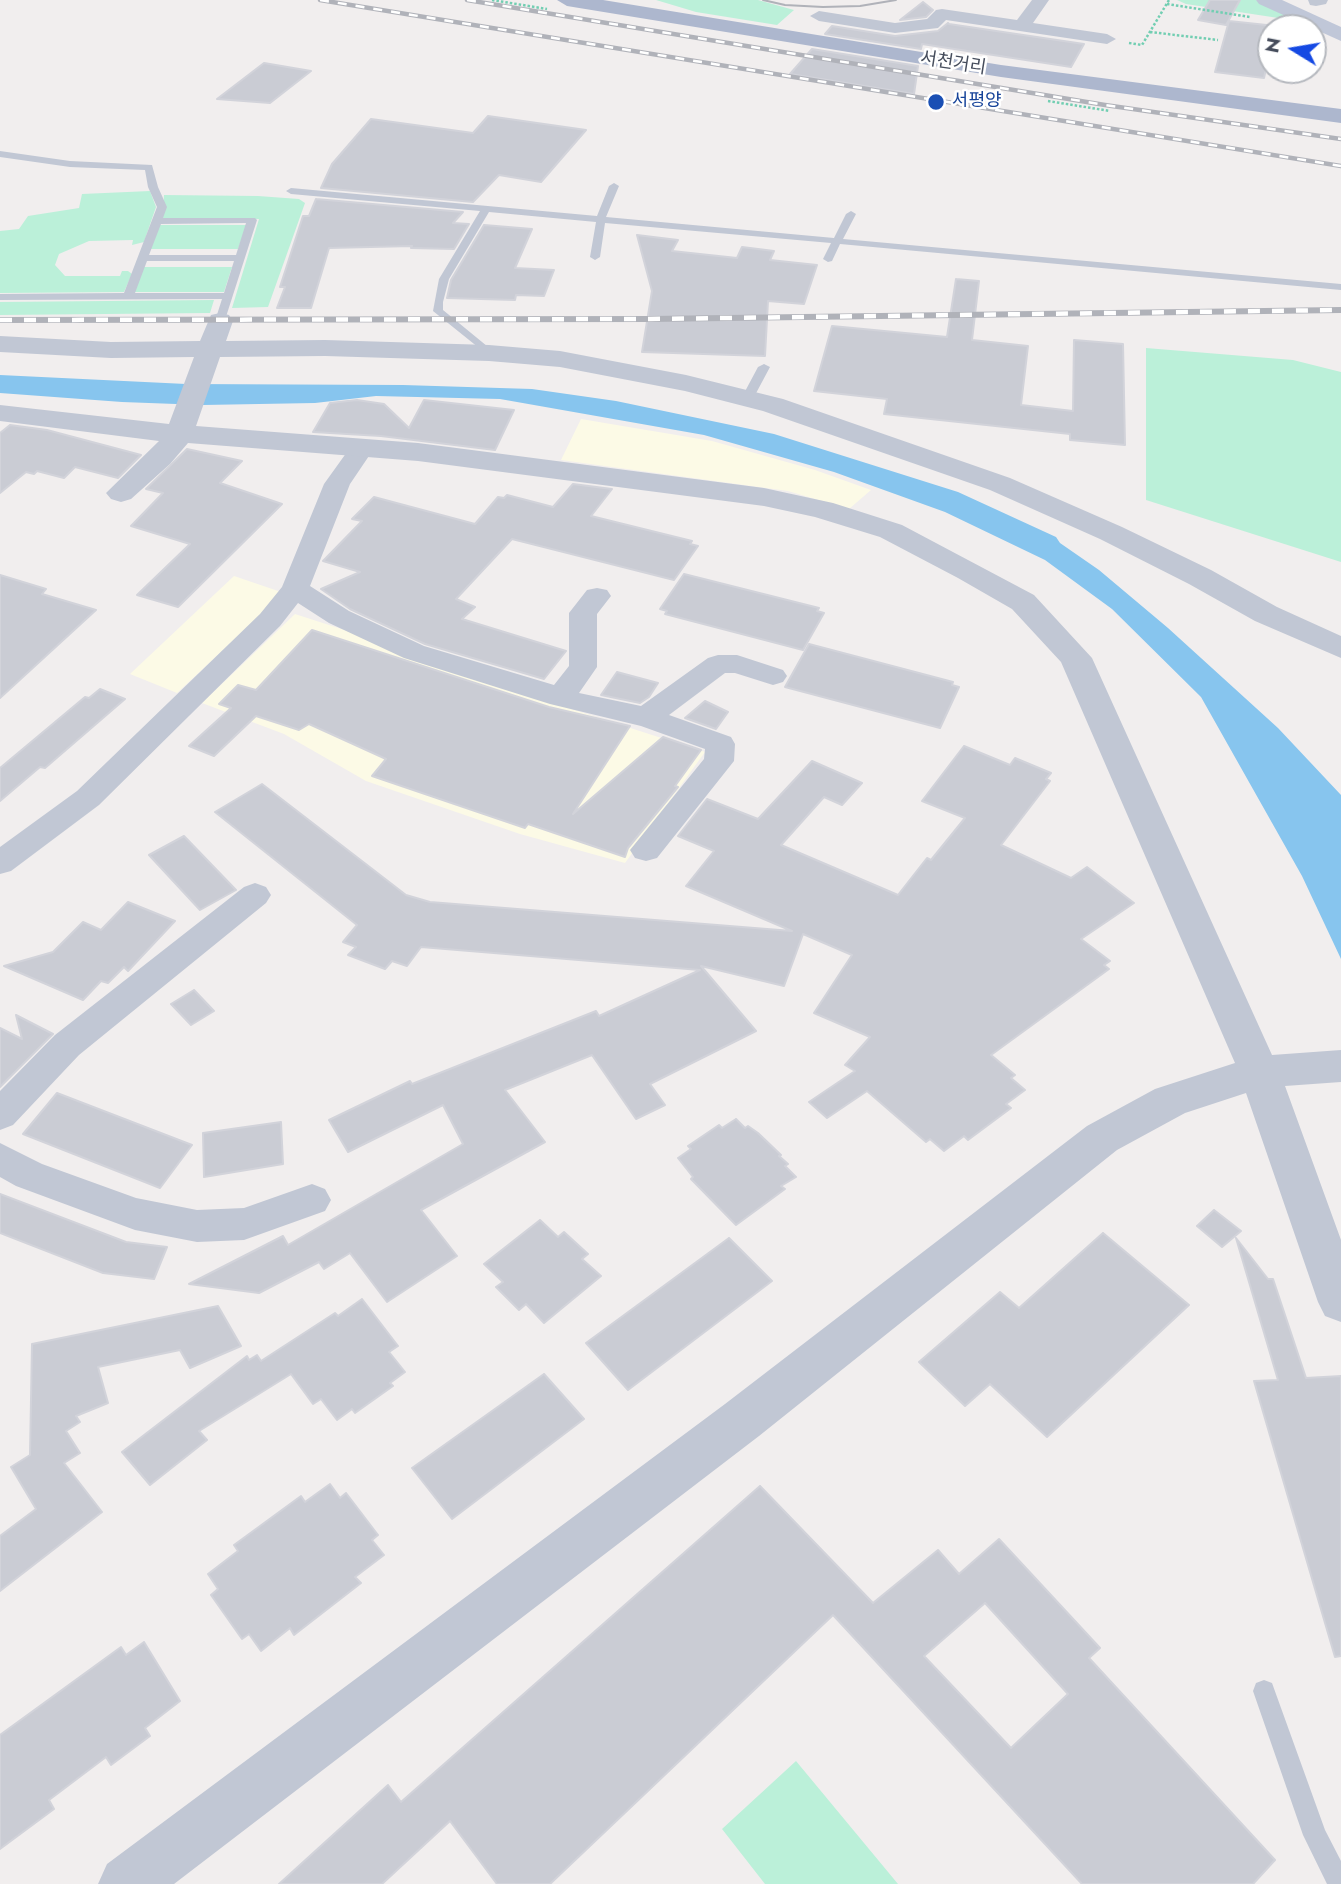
<!DOCTYPE html>
<meta charset="utf-8">
<style>
body{margin:0}
#map{position:relative;width:1341px;height:1884px;overflow:hidden;background:#f1eeee;font-family:Jost,sans-serif}
canvas{display:block}
.north{position:absolute;left:1257px;top:14px;width:70px;height:70px;box-sizing:border-box;background:#fff;border:2px solid #b5b8be;border-radius:50%;rotate:281deg;font-size:19px;font-weight:700;line-height:28px;text-align:center;color:#464d5c}
.north::after{content:'';display:block;margin:auto;width:24px;height:32px;background:#1549e3;clip-path:polygon(50% 0,100% 100%,50% 72%,0 100%)}
</style>
<div id="map">
<canvas width="1341" height="1884"></canvas>
<div class="north">N</div>
</div>
<script>
const ctx = document.querySelector('canvas').getContext('2d');
ctx.lineJoin = 'round';
function fillPath(path, color) {
  ctx.fillStyle = color;
  ctx.fill(path, 'evenodd');
}
function poly(rows) {
  const path = new Path2D();
  for (const r of rows) {
    path.moveTo(r[0], r[1]);
    for (let i = 2; i < r.length; i += 2) path.lineTo(r[i], r[i + 1]);
  }
  return path;
}
function stroke(path, color, width, dash) {
  ctx.strokeStyle = color;
  ctx.lineWidth = width;
  ctx.lineCap = dash ? 'butt' : 'round';
  ctx.setLineDash(dash || []);
  ctx.stroke(path);
}
function drawText(font, color, halo, rows, align = 'center') {
  ctx.font = font + ' Jost,"Noto Sans KR",sans-serif';
  ctx.lineWidth = 5;
  ctx.setLineDash([]);
  ctx.textBaseline = 'middle';
  ctx.strokeStyle = halo;
  ctx.fillStyle = color;
  for (const [text, x, y, turn = 0] of rows) {
    ctx.save();
    ctx.translate(x, y);
    ctx.rotate((+turn || 0) * Math.PI / 180);
    ctx.textAlign = isNaN(turn) ? turn : align;
    if (halo) ctx.strokeText(text, 0, 0);
    ctx.fillText(text, 0, 0);
    ctx.restore();
  }
}
const commercial = poly([
 [581,419,712,441,815,470,871,490,849,509,788,491,561,460],
 [234,576,284,593,177,693,130,674],
 [295,614,397,647,394,652,705,752,625,863,520,834,366,781,284,734,202,703]
]);
const green = poly([
 [656,0,758,0,794,10,777,25,696,12],
 [1177,0,1256,0,1296,18,1285,19,1186,4],
 [150,191,156,207,144,242,132,245,133,240,89,241,59,254,55,265,65,276,120,276,122,271,128,271,132,274,124,292,0,293,0,231,19,229,28,216,79,208,82,194],
 [164,195,258,196,299,199,305,203,268,307,232,308,259,219,163,218],
 [160,225,247,225,238,249,150,249],
 [142,267,232,267,224,292,132,292],
 [214,300,210,313,0,315,0,302],
 [1146,348,1293,360,1341,372,1341,562,1146,500],
 [796,1761,898,1884,765,1884,722,1829]
]);
const water = poly([
 [0,375,186,384,403,385,532,389,616,401,774,434,958,492,1056,537,1060,543,1099,570,1168,628,1278,728,1341,795,1341,959,1302,876,1201,697,1112,609,1045,560,945,512,834,472,704,435,500,399,376,396,315,403,203,405,122,402,0,393]
]);
const building = poly([
 [1210,0,1240,0,1226,25,1198,20,1210,0],
 [923,2,933,10,926,17,900,20,923,2],
 [1229,21,1276,26,1271,28,1271,47,1264,78,1215,72,1229,21],
 [948,23,949,24,1084,44,1071,67,922,44,921,49,825,34,832,26,895,36,938,31,948,23],
 [812,49,918,66,914,94,790,74,812,49],
 [264,63,311,71,270,103,217,99,264,63],
 [488,116,586,130,541,182,499,175,473,202,321,188,332,164,371,119,473,133,488,116],
 [316,199,463,212,453,223,469,224,454,249,411,248,412,246,329,248,311,308,277,308,285,287,280,287,303,216,309,216,316,199],
 [484,225,532,229,515,268,554,270,544,296,516,295,515,300,447,298,451,280,484,225],
 [637,235,678,240,672,251,737,258,742,247,774,251,770,260,817,265,804,304,768,301,765,356,642,352,652,291,637,235],
 [956,279,979,281,972,340,1028,346,1021,405,1073,411,1074,340,1123,344,1125,445,1070,440,1070,434,884,414,887,399,814,391,832,326,947,337,956,279],
 [357,400,384,404,409,428,424,400,514,410,495,450,381,436,313,432,330,403,357,400],
 [10,425,47,430,141,455,118,478,75,467,64,478,37,471,34,474,26,472,0,493,0,433,10,425],
 [187,449,242,461,220,483,282,504,178,607,137,595,190,544,131,526,163,493,146,489,187,449],
 [573,484,612,489,591,516,692,541,690,544,698,546,674,580,512,539,456,599,475,607,462,619,566,651,544,679,425,644,350,609,321,589,360,572,323,561,362,521,352,519,374,497,475,524,498,497,504,498,507,495,553,507,573,484],
 [684,574,819,608,817,611,824,613,803,650,665,614,667,611,660,609,684,574],
 [0,575,46,589,42,594,96,610,0,698,0,575],
 [312,630,549,707,630,726,573,814,663,737,701,750,675,786,678,787,628,848,625,857,528,824,525,828,372,776,386,759,309,724,299,730,256,716,214,756,189,746,231,708,219,704,238,685,256,690,312,630],
 [809,644,953,682,952,685,959,687,940,728,785,687,809,644],
 [617,672,658,683,649,697,640,703,601,695,617,672],
 [100,689,125,699,45,768,40,767,0,801,0,768,85,697,89,698,100,689],
 [705,701,728,712,716,729,685,718,705,701],
 [964,746,1010,765,1015,758,1051,773,1046,779,1050,781,1001,845,1071,878,1087,867,1134,903,1081,939,1110,961,1104,965,1109,969,991,1055,1015,1075,1011,1078,1025,1090,1006,1104,1011,1108,968,1140,964,1136,944,1151,930,1139,926,1142,867,1091,827,1118,809,1102,855,1071,845,1065,870,1037,814,1013,852,955,803,934,784,986,701,966,756,1031,650,1084,665,1105,636,1119,592,1055,505,1090,545,1142,421,1210,457,1256,387,1302,350,1253,324,1269,319,1262,259,1293,189,1284,283,1236,288,1245,463,1144,443,1105,348,1152,329,1120,410,1081,412,1084,596,1011,599,1016,700,970,421,947,407,966,392,961,385,969,348,955,356,947,343,942,357,925,215,812,262,784,406,895,430,902,792,931,686,886,714,851,678,836,707,799,758,819,812,761,862,783,842,805,824,797,781,845,898,895,927,858,931,860,965,818,922,801,964,746],
 [184,836,236,890,200,910,149,855,184,836],
 [128,902,175,921,128,971,124,967,108,983,101,981,83,1000,4,966,53,952,83,922,101,930,128,902],
 [194,990,214,1011,191,1025,171,1004,194,990],
 [16,1015,53,1034,0,1087,0,1028,22,1039,16,1015],
 [57,1093,192,1145,160,1188,23,1134,57,1093],
 [736,1119,745,1128,748,1126,758,1133,781,1155,779,1156,788,1164,785,1166,796,1177,781,1186,785,1189,736,1225,691,1179,693,1177,678,1158,691,1149,688,1146,719,1125,722,1128,736,1119],
 [281,1122,283,1164,204,1177,203,1133,281,1122],
 [0,1194,126,1242,167,1247,154,1279,103,1273,0,1233,0,1194],
 [1214,1210,1241,1231,1222,1247,1197,1226,1214,1210],
 [540,1220,558,1237,564,1232,588,1254,582,1259,601,1276,544,1323,526,1304,519,1310,496,1287,503,1282,484,1264,540,1220],
 [1103,1233,1189,1305,1047,1437,990,1384,965,1406,919,1362,1000,1292,1019,1308,1103,1233],
 [729,1238,772,1281,628,1390,586,1343,729,1238],
 [1236,1238,1268,1279,1273,1279,1306,1378,1341,1376,1341,1656,1335,1657,1254,1381,1278,1380,1236,1238],
 [362,1299,398,1346,389,1352,405,1372,390,1383,393,1386,355,1413,352,1409,337,1420,321,1399,313,1404,291,1374,199,1431,207,1440,150,1485,122,1452,247,1356,249,1360,257,1355,261,1361,335,1313,338,1316,362,1299],
 [218,1306,241,1346,190,1368,180,1350,98,1367,108,1403,76,1416,80,1422,66,1431,80,1453,64,1463,102,1512,0,1591,0,1536,36,1509,11,1467,30,1455,32,1344,218,1306],
 [544,1374,584,1419,452,1519,412,1468,544,1374],
 [330,1484,340,1498,346,1493,378,1535,372,1540,384,1555,355,1577,361,1583,294,1635,290,1628,261,1651,249,1634,242,1639,211,1595,218,1589,208,1574,238,1551,234,1545,260,1526,301,1496,305,1502,330,1484],
 [760,1486,873,1603,938,1550,959,1574,999,1539,1100,1648,1089,1658,1275,1860,1253,1884,1082,1884,833,1615,550,1884,497,1884,450,1821,382,1884,279,1884,388,1785,401,1802,760,1486],
 [985,1603,1068,1694,1011,1748,924,1656,985,1603],
 [144,1642,180,1701,145,1728,150,1736,111,1765,106,1757,49,1800,54,1809,0,1849,0,1735,121,1647,126,1655,144,1642]
]);
const path = poly([
 [492,0,547,9],
 [1167,4,1250,17],
 [1150,32,1218,40],
 [1129,43,1142,45,1169,0],
 [1048,101,1110,111]
]);
const service = poly([
 [0,151,70,161,152,165,158,187,167,207,163,218,255,218,257,220,224,323,215,321,222,299,0,300,0,294,124,293,157,207,148,187,145,170,70,167,0,157,0,151],
 [246,223,236,255,149,255,161,224,246,223],
 [147,261,234,261,224,293,135,293,147,261],
 [614,183,619,186,606,217,834,238,846,214,851,211,856,214,843,239,1341,284,1341,290,840,244,832,261,828,262,823,259,831,243,605,223,600,257,595,260,590,257,596,222,489,212,449,279,443,302,443,310,493,351,494,353,489,356,433,311,439,279,480,211,291,194,286,191,291,188,597,216,609,186,614,183],
 [764,364,770,367,754,397,744,399,742,397,758,367,764,364],
 [1264,1680,1272,1683,1325,1830,1341,1861,1341,1884,1327,1884,1303,1835,1253,1691,1256,1683,1264,1680]
]);
const minor = poly([
 [1032,0,1049,0,1033,23,1107,34,1116,39,1107,44,946,20,938,28,895,33,819,21,810,16,819,11,895,23,927,19,936,10,942,9,1017,20,1032,0],
 [1308,0,1328,0,1326,4,1316,6,1310,5,1308,0],
 [361,443,370,445,373,450,350,484,310,586,349,611,424,646,554,685,569,666,569,613,587,590,597,588,607,590,611,596,597,614,597,667,579,693,641,706,708,658,718,655,737,655,783,670,787,676,783,682,773,685,735,673,725,673,669,715,731,737,735,744,734,761,657,858,646,861,635,858,630,850,704,759,705,749,641,726,550,704,404,658,329,623,298,603,280,626,99,805,11,871,0,874,0,847,77,791,260,614,282,587,324,484,352,445,361,443],
 [255,883,266,887,271,895,266,903,79,1055,13,1125,0,1130,0,1091,55,1035,244,887,255,883],
 [0,1143,42,1164,136,1198,197,1210,244,1208,312,1184,325,1189,331,1200,325,1211,244,1240,197,1242,135,1230,16,1186,0,1177,0,1143]
]);
const tertiary = poly([
 [220,313,229,315,233,321,226,341,325,340,489,345,560,351,686,375,783,399,1010,478,1122,527,1211,570,1277,607,1341,636,1341,658,1255,621,1189,584,1100,539,990,490,763,411,685,391,560,367,489,361,325,356,220,357,196,426,418,443,764,488,833,503,902,525,1034,595,1092,658,1272,1055,1341,1050,1341,1082,1285,1086,1341,1240,1341,1322,1325,1316,1318,1302,1246,1093,1185,1113,1117,1150,759,1436,174,1884,98,1884,107,1864,725,1404,1087,1126,1155,1089,1235,1063,1061,662,1012,609,958,578,880,537,815,517,764,506,418,461,188,443,170,464,131,499,121,502,111,499,106,493,159,441,0,421,0,405,169,424,194,357,111,358,0,352,0,336,111,342,200,341,211,315,220,313]
]);
const secondary = poly([
 [1256,0,1282,0,1341,27,1341,41,1259,4,1256,0]
]);
const primary = poly([
 [557,0,603,0,1001,65,1341,109,1341,123,1001,77,567,6,557,0]
]);
const tram = poly([
 [763,0,785,5,823,7,860,6,896,0]
]);
const railFar1 = poly([
 [320,0,1341,166],
 [467,0,1105,105,1341,139]
]);
const rail = poly([
 [0,320,650,319,1341,310]
]);
const markers = [
 [936,102,9,"#1a4fb4"]
];
const farStreetnames = [
 ["서천거리",953,64,9]
];
const farTransitnames = [
 ["서평양",952,102]
];
fillPath(commercial, '#fcfae6');
fillPath(green, '#bbf0d9');
fillPath(water, '#87c5ee');
fillPath(building, '#caccd4');
stroke(building, '#d2d3da', 2);
stroke(path, '#72ceb2', 2.5, [2.5, 2]);
fillPath(service, '#c1c7d4');
fillPath(minor, '#c1c7d4');
fillPath(tertiary, '#c1c7d4');
fillPath(secondary, '#c0c7d8');
fillPath(primary, '#adb7ce');
stroke(tram, '#b0b2b9', 2);
stroke(railFar1, '#b0b2b9', 4.5);
stroke(rail, '#b0b2b9', 6);
stroke(railFar1, '#fff', 2.5, [9]);
stroke(rail, '#fff', 4.5, [12]);
for (const [x, y, r, color] of markers) {
  const dot = new Path2D();
  dot.arc(x, y, r, 0, 2 * Math.PI);
  ctx.fillStyle = color;
  ctx.fill(dot);
  stroke(dot, '#fff', 2.5);
}
drawText('18px', '#464d5c', '#fff', farStreetnames);
drawText('18px', '#164399', '#fff', farTransitnames, 'left');
</script>
